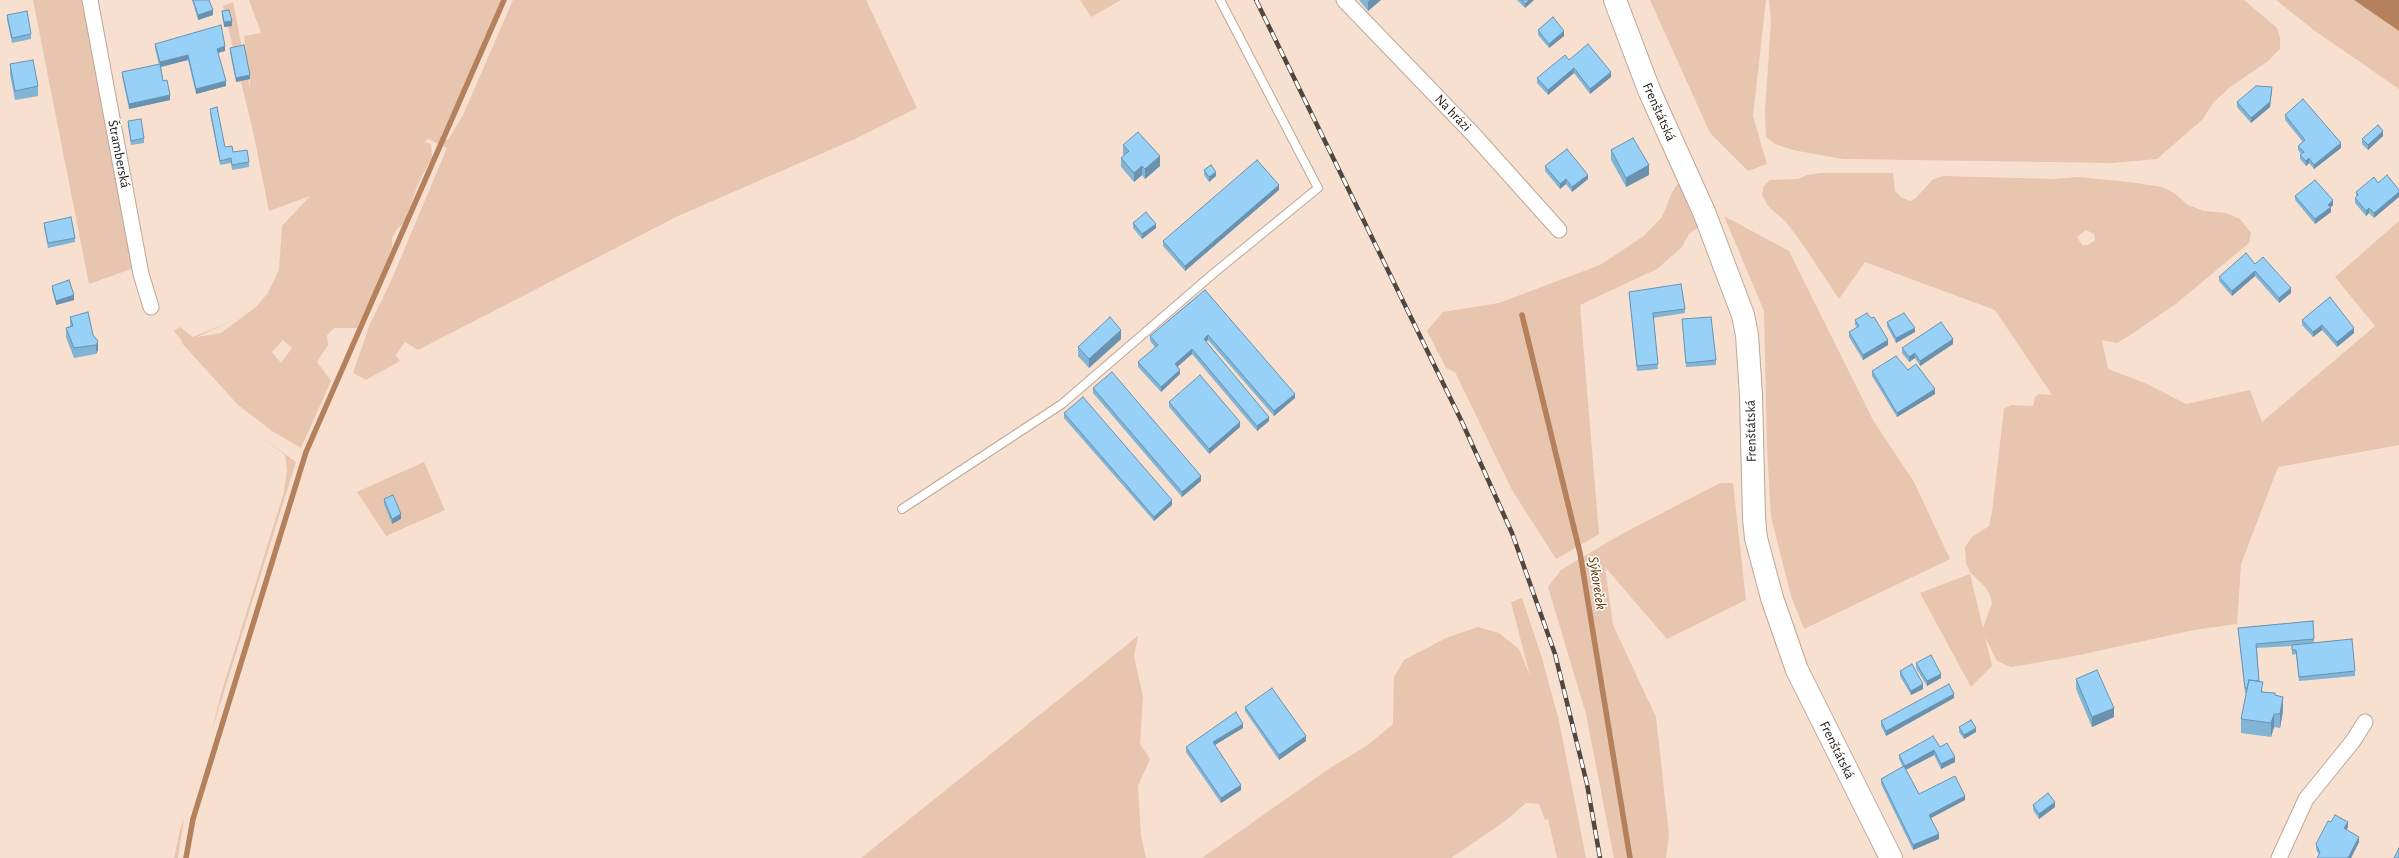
<!DOCTYPE html>
<meta charset="utf-8">
<style>
body{margin:0}
canvas{display:block;background:#f7e0d0}
</style>
<canvas width="2399" height="858"></canvas>
<script>
const ctx = document.querySelector('canvas').getContext('2d');
ctx.lineJoin = 'round';
function fillPath(path, color) {
  ctx.fillStyle = color;
  ctx.fill(path, 'evenodd');
}
function poly(rows) {
  const path = new Path2D();
  for (const r of rows) {
    path.moveTo(r[0], r[1]);
    for (let i = 2; i < r.length; i += 2) path.lineTo(r[i], r[i + 1]);
  }
  return path;
}
function stroke(path, color, width, dash) {
  ctx.strokeStyle = color;
  ctx.lineWidth = width;
  ctx.lineCap = dash ? 'butt' : 'round';
  ctx.setLineDash(dash || []);
  ctx.stroke(path);
}
function drawText(font, color, halo, rows, align = 'center') {
  ctx.font = font + ' "Alegreya Sans",sans-serif';
  ctx.lineWidth = 3;
  ctx.setLineDash([]);
  ctx.textBaseline = 'middle';
  ctx.strokeStyle = halo;
  ctx.fillStyle = color;
  for (const [text, x, y, turn = 0] of rows) {
    ctx.save();
    ctx.translate(x, y);
    ctx.rotate((+turn || 0) * Math.PI / 180);
    ctx.textAlign = isNaN(turn) ? turn : align;
    if (halo) ctx.strokeText(text, 0, 0);
    ctx.fillText(text, 0, 0);
    ctx.restore();
  }
}
const green = poly([
 [33,0,83,0,134,268,89,284],
 [249,0,504,0,441,136,448,140,463,115,513,0,866,0,917,108,855,139,678,216,418,350,405,342,396,355,400,361,366,380,353,373,370,324,391,281,447,148,428,139,425,142,431,144,432,157,418,184,404,223,397,229,392,238,392,247,379,281,357,328,334,328,327,335,328,345,317,362,331,381,301,448,272,431,238,405,181,342,182,341,174,331,180,327,193,337,232,321,197,337,221,333,256,307,268,293,279,270,282,226,310,196,269,211,254,136,223,6,233,2,251,94,244,36,261,33],
 [283,340,292,348,281,363,272,352],
 [1080,0,1121,0,1091,17],
 [1650,0,1766,0,1753,116,1767,164,1748,171,1710,133],
 [1769,0,2244,0,2277,28,2280,38,2280,49,2268,61,2229,88,2213,103,2203,119,2157,159,2113,163,1843,159,1793,150,1775,144,1766,137,1765,111,1771,21],
 [2276,0,2354,0,2399,31,2399,89,2315,31],
 [1821,173,1893,173,1895,191,1902,198,1911,201,1916,198,1932,180,1943,176,2053,179,2078,177,2129,182,2162,187,2174,193,2188,205,2204,211,2226,213,2240,219,2251,233,2249,243,2177,303,2132,334,2117,343,2102,340,2108,369,2145,383,2186,404,2250,390,2262,422,2375,326,2335,277,2399,221,2399,445,2278,467,2241,564,2237,624,2194,630,2070,657,2011,667,1997,661,1985,637,1992,666,1971,687,1920,593,1970,574,1983,628,1992,603,1990,595,1986,588,1970,572,1966,563,1965,547,1972,537,1989,526,1992,512,2004,409,2011,405,2033,406,2035,397,2039,394,2052,395,1995,310,1865,262,1839,299,1801,242,1786,222,1768,206,1762,195,1764,186,1770,180,1798,179,1807,175],
 [2086,230,2094,234,2095,240,2088,245,2082,245,2077,237],
 [1678,183,1698,227,1689,234,1682,247,1657,269,1580,305,1599,534,1556,559,1512,490,1455,372,1446,368,1427,331,1443,312,1499,303,1600,265,1644,236,1662,217,1672,192],
 [1724,216,1789,251,1873,420,1914,482,1950,559,1804,629,1791,596,1771,517,1767,447,1764,311],
 [257,434,296,462,212,730,221,694,284,492,287,469,285,455],
 [424,462,445,510,386,536,357,492],
 [1720,483,1733,483,1746,600,1667,639,1605,567,1613,625,1656,717,1669,835,1666,858,1614,858,1586,714,1548,587,1561,570,1620,535],
 [1522,598,1542,658,1559,721,1586,858,1557,858,1548,819,1545,820,1539,804,1526,803,1504,822,1451,858,1202,858,1330,768,1368,745,1393,724,1394,677,1404,660,1446,638,1478,627,1499,633,1519,649,1530,676,1511,602],
 [1138,636,1134,656,1143,697,1140,744,1150,759,1138,786,1141,835,1146,858,861,858],
 [184,818,178,858,174,858,180,830]
]);
const water = poly([
 [2354,0,2399,0,2399,31]
]);
const stream = poly([
 [1522,315,1580,553,1630,858],
 [186,858,193,819,306,452,504,0]
]);
const lane = poly([
 [902,509,1062,404,1214,273,1318,188,1220,0]
]);
const street = poly([
 [90,0,141,274,151,307],
 [1344,0,1473,134,1559,230],
 [2279,858,2306,799,2353,741,2365,722]
]);
const secondary = poly([
 [1615,0,1649,90,1704,212,1743,315,1747,335,1751,395,1754,518,1756,538,1772,598,1797,670,1891,858]
]);
const rail = poly([
 [1256,0,1462,422,1512,533,1555,654,1587,784,1600,858]
]);
const wall = poly([
 [192,0,209,0,213,15,198,20],
 [1359,0,1381,0,1368,11],
 [1517,0,1534,0,1525,8],
 [222,11,232,26,224,27,222,16],
 [7,15,31,34,31,39,12,43,7,20],
 [1538,30,1564,36,1549,48,1538,35],
 [155,44,225,51,218,53,226,86,196,94,188,60,161,67,163,81,170,100,129,109,122,76,122,72,159,65,155,48],
 [230,48,250,79,236,82,230,53],
 [1569,60,1611,77,1590,94,1574,73,1548,95,1537,83,1537,78],
 [10,64,38,86,38,96,15,100,10,74],
 [2272,91,2270,107,2251,123,2237,107,2237,102],
 [210,109,225,147,249,162,249,167,232,170,231,163,220,165,210,113],
 [2285,115,2341,148,2314,169,2309,163,2306,166,2300,159,2300,155,2301,154,2298,150,2298,146,2303,142,2285,120],
 [128,121,144,138,144,143,131,145,128,126],
 [2383,136,2368,150,2362,144,2362,139],
 [1123,145,1160,166,1145,179,1142,175,1134,182,1121,167,1121,158,1124,155,1123,154],
 [1611,150,1649,175,1626,187,1611,160],
 [1545,166,1588,179,1572,192,1566,184,1560,189,1545,171],
 [1204,170,1216,176,1209,182,1204,175],
 [2378,183,2374,218,2369,213,2366,216,2355,203,2355,198,2356,197,2356,192],
 [1279,190,1185,271,1163,246,1163,241],
 [2295,196,2333,205,2331,207,2331,212,2315,224,2295,200],
 [44,223,75,238,75,242,48,248,44,227],
 [1133,223,1156,228,1142,239,1133,228],
 [2255,264,2291,293,2279,303,2255,276,2232,296,2219,281,2219,277],
 [52,286,74,300,56,305,52,290],
 [1205,290,1295,398,1274,416,1208,340,1206,341,1269,421,1257,431,1192,354,1177,367,1180,374,1161,392,1138,367,1138,362,1155,347,1150,341,1150,336],
 [1629,292,1685,309,1685,313,1653,318,1658,369,1637,371],
 [70,317,93,335,98,350,96,354,74,358,66,337,66,328,70,326],
 [1871,318,1888,345,1863,360,1849,337,1849,332,1857,327,1855,325,1855,320],
 [1682,319,1716,360,1716,365,1686,367],
 [2302,320,2354,333,2337,347,2322,330,2313,337,2302,325],
 [1887,322,1915,332,1896,343,1887,326],
 [1121,339,1089,368,1078,356,1078,347],
 [1953,344,1920,366,1915,358,1909,362,1902,353,1902,348],
 [1908,370,1935,394,1897,417,1872,376,1872,371],
 [1093,388,1201,481,1182,497,1093,393],
 [1169,402,1240,427,1209,454,1169,407],
 [1064,413,1172,505,1154,521,1064,418],
 [384,499,401,519,392,524,384,504],
 [2313,621,2314,643,2355,671,2355,676,2299,681,2296,654,2292,655,2292,646,2257,648,2259,681,2263,692,2275,695,2283,711,2280,728,2274,727,2271,737,2241,733,2241,719,2246,693,2245,693,2238,628],
 [1916,663,1941,678,1927,686,1916,668],
 [1900,671,1923,689,1911,695,1900,676],
 [2076,679,2114,717,2092,727,2076,689],
 [1954,698,1886,736,1881,726,1881,721],
 [1245,707,1306,741,1279,760,1245,711],
 [1959,727,1976,732,1964,739,1959,732],
 [1243,728,1215,745,1241,790,1221,803,1186,752,1186,747],
 [1940,747,1955,762,1941,769,1934,755,1906,770,1919,794,1965,800,1931,818,1939,839,1913,850,1881,784,1881,779,1903,767,1899,759,1899,755],
 [2033,805,2055,807,2039,819,2033,810],
 [2348,827,2346,830,2359,842,2351,858,2317,858,2319,855,2316,849,2316,844]
]);
const shadedWall = poly([
 [1370,0,1381,0,1368,11,1368,2],
 [1529,0,1534,0,1525,8,1525,4],
 [213,10,213,15,198,20,198,15],
 [232,21,232,26,224,27,224,22],
 [1564,31,1564,36,1549,48,1549,44],
 [225,46,225,51,217,53,217,49],
 [188,55,188,60,160,67,160,62],
 [1574,68,1574,73,1548,95,1548,90],
 [1611,72,1611,77,1590,94,1590,89],
 [250,75,250,79,236,82,236,78],
 [226,81,226,86,196,94,196,89],
 [2272,87,2270,107,2251,123,2251,118],
 [170,95,170,100,129,109,129,104],
 [2383,131,2383,136,2368,150,2368,145],
 [2341,143,2341,148,2314,169,2314,165],
 [1160,156,1160,166,1145,179,1145,169],
 [2309,158,2309,163,2306,166,2306,161],
 [1649,165,1649,175,1626,187,1626,178],
 [1142,166,1142,175,1134,182,1134,173],
 [1216,172,1216,176,1209,182,1209,177],
 [1588,175,1588,179,1572,192,1572,187],
 [1566,179,1566,184,1560,189,1560,184],
 [1279,185,1279,190,1185,271,1185,266],
 [2399,192,2399,197,2374,218,2374,213],
 [2333,200,2333,205,2330,208,2331,207,2331,212,2315,224,2315,219],
 [2369,208,2369,213,2366,216,2366,211],
 [1156,224,1156,228,1142,239,1142,234],
 [2255,271,2255,276,2232,296,2232,291],
 [2291,288,2291,293,2279,303,2279,298],
 [74,295,74,300,56,305,56,301],
 [2322,325,2322,330,2313,337,2313,332],
 [1915,328,1915,332,1896,343,1896,338],
 [2354,328,2354,333,2337,347,2337,342],
 [1121,330,1121,339,1089,368,1089,359],
 [1208,335,1208,340,1204,343,1204,339],
 [1953,339,1953,344,1920,366,1920,361],
 [1888,340,1888,345,1863,360,1863,355],
 [98,341,98,350,96,354,96,345],
 [1192,349,1192,354,1175,369,1175,364],
 [1915,353,1915,358,1909,362,1909,357],
 [1180,370,1180,374,1161,392,1161,387],
 [1935,389,1935,394,1897,417,1897,413],
 [1295,394,1295,398,1274,416,1274,411],
 [1269,417,1269,421,1257,431,1257,426],
 [1240,422,1240,427,1209,454,1209,449],
 [1201,476,1201,481,1182,497,1182,492],
 [1172,500,1172,505,1154,521,1154,517],
 [401,514,401,519,392,524,392,519],
 [1941,674,1941,678,1927,686,1927,681],
 [1923,684,1923,689,1911,695,1911,691],
 [1954,694,1954,698,1886,736,1886,731],
 [2283,697,2283,711,2280,728,2280,714],
 [2114,708,2114,717,2092,727,2092,717],
 [2274,714,2274,727,2271,737,2271,723],
 [1243,724,1243,728,1213,746,1213,742],
 [1976,728,1976,732,1964,739,1964,735],
 [1306,736,1306,741,1279,760,1279,755],
 [1934,750,1934,755,1905,770,1905,766],
 [1955,757,1955,762,1941,769,1941,764],
 [1241,785,1241,790,1221,803,1221,798],
 [1965,796,1965,800,1929,819,1929,815],
 [2055,802,2055,807,2039,819,2039,814],
 [2348,822,2348,827,2344,833,2344,828],
 [1939,834,1939,839,1913,850,1913,845],
 [2359,837,2359,842,2351,858,2348,858]
]);
const building = poly([
 [193,0,209,0,213,10,198,15,193,0],
 [1522,0,1529,0,1525,4,1522,0],
 [229,10,232,21,224,22,222,11,229,10],
 [27,11,31,34,12,38,7,15,27,11],
 [1553,17,1564,31,1549,44,1538,30,1553,17],
 [221,25,225,46,217,49,226,81,196,89,188,55,160,62,155,44,221,25],
 [1588,44,1611,72,1590,89,1574,68,1548,90,1537,78,1565,55,1569,60,1588,44],
 [244,45,250,75,236,78,230,48,244,45],
 [33,60,38,86,15,91,10,64,33,60],
 [160,64,163,81,167,80,170,95,129,104,122,72,160,64],
 [2256,86,2272,87,2270,102,2251,118,2237,102,2256,86],
 [2303,99,2341,143,2314,165,2309,158,2306,161,2300,155,2304,152,2298,146,2305,140,2285,115,2303,99],
 [217,107,225,147,232,146,233,152,247,150,249,162,232,165,231,158,220,161,210,109,217,107],
 [141,119,144,138,131,141,128,121,141,119],
 [2378,125,2383,131,2368,145,2362,139,2378,125],
 [1138,132,1160,156,1145,169,1142,166,1134,173,1121,158,1129,151,1123,145,1138,132],
 [1633,138,1649,165,1626,178,1611,150,1633,138],
 [1567,149,1588,175,1572,187,1566,179,1560,184,1545,166,1567,149],
 [1257,160,1279,185,1185,266,1163,241,1257,160],
 [1211,165,1216,172,1209,177,1204,170,1211,165],
 [2387,175,2399,190,2399,192,2374,213,2369,208,2366,211,2355,198,2358,195,2356,192,2374,177,2378,183,2387,175],
 [2315,180,2333,200,2328,205,2331,207,2315,219,2295,196,2315,180],
 [1146,212,1156,224,1142,234,1133,223,1146,212],
 [71,217,75,238,48,243,44,223,71,217],
 [2246,253,2255,264,2263,257,2291,288,2279,298,2255,271,2232,291,2219,277,2246,253],
 [69,280,74,295,56,301,52,286,69,280],
 [1681,284,1685,309,1653,313,1658,364,1637,366,1629,292,1681,284],
 [1205,290,1295,394,1274,411,1208,335,1204,339,1269,417,1257,426,1192,349,1175,364,1180,370,1161,387,1138,362,1158,345,1150,336,1205,290],
 [2330,297,2354,328,2337,342,2322,325,2313,332,2302,320,2330,297],
 [88,312,93,335,98,341,96,345,74,348,66,328,73,326,70,317,88,312],
 [1867,313,1871,318,1874,317,1888,340,1863,355,1849,332,1859,326,1855,320,1867,313],
 [1904,313,1915,328,1896,338,1887,322,1904,313],
 [1110,317,1121,330,1089,359,1078,347,1110,317],
 [1711,317,1716,360,1686,363,1682,319,1711,317],
 [1941,322,1953,339,1920,361,1915,353,1909,357,1902,348,1941,322],
 [1896,356,1908,370,1916,364,1935,389,1897,413,1872,371,1896,356],
 [1112,372,1201,476,1182,492,1093,388,1112,372],
 [1200,375,1240,422,1209,449,1169,402,1200,375],
 [1083,397,1172,500,1154,517,1064,413,1083,397],
 [393,495,401,514,392,519,384,499,393,495],
 [2313,621,2314,639,2256,644,2259,681,2249,680,2247,688,2245,688,2238,628,2313,621],
 [2352,639,2355,671,2299,677,2296,650,2292,650,2292,645,2352,639],
 [1931,655,1941,674,1927,681,1916,663,1931,655],
 [1912,664,1923,684,1911,691,1900,671,1912,664],
 [2097,670,2114,708,2092,717,2076,679,2097,670],
 [2249,680,2263,682,2261,692,2275,693,2275,695,2283,697,2280,714,2274,714,2271,723,2241,719,2249,680],
 [1949,684,1954,694,1886,731,1881,721,1949,684],
 [1272,688,1306,736,1279,755,1245,707,1272,688],
 [1236,712,1243,724,1213,742,1241,785,1221,798,1186,747,1236,712],
 [1971,720,1976,728,1964,735,1959,727,1971,720],
 [1933,736,1940,747,1947,743,1955,757,1941,764,1934,750,1905,766,1899,755,1933,736],
 [1904,766,1919,794,1955,776,1965,796,1929,815,1939,834,1913,845,1881,779,1904,766],
 [2048,793,2055,802,2039,814,2033,805,2048,793],
 [2335,815,2348,822,2344,828,2359,837,2348,858,2317,858,2320,853,2316,844,2328,821,2331,822,2335,815],
 [2399,848,2399,858,2394,858,2399,848]
]);
const streetNames = [
 ["Frenštátská",1659,112,66],
 ["Na hrázi",1453,113,46],
 ["Štramberská",119,154,79],
 ["Frenštátská",1751,431,-91],
 ["Frenštátská",1837,750,64]
];
const waterNames = [
 ["Sýkoreček",1597,583,81]
];
fillPath(green, '#e7c5ae');
fillPath(water, '#b4815c');
stroke(stream, '#b4815c', 5.5);
stroke(lane, '#bda798', 10);
stroke(street, '#bda798', 17);
stroke(secondary, '#bda798', 24);
stroke(lane, '#fff', 8);
stroke(street, '#fff', 15);
stroke(secondary, '#fff', 22);
stroke(rail, '#52473f', 4.5);
stroke(rail, '#fff', 3, [9]);
fillPath(wall, '#82b4d5');
fillPath(shadedWall, '#6a92ae');
fillPath(building, '#97d1f8');
stroke(building, '#6a92ae', 1);
drawText('14px', '#1f1712', '#fff', streetNames);
drawText('italic 15px', '#613000', '#fff', waterNames);
</script>
